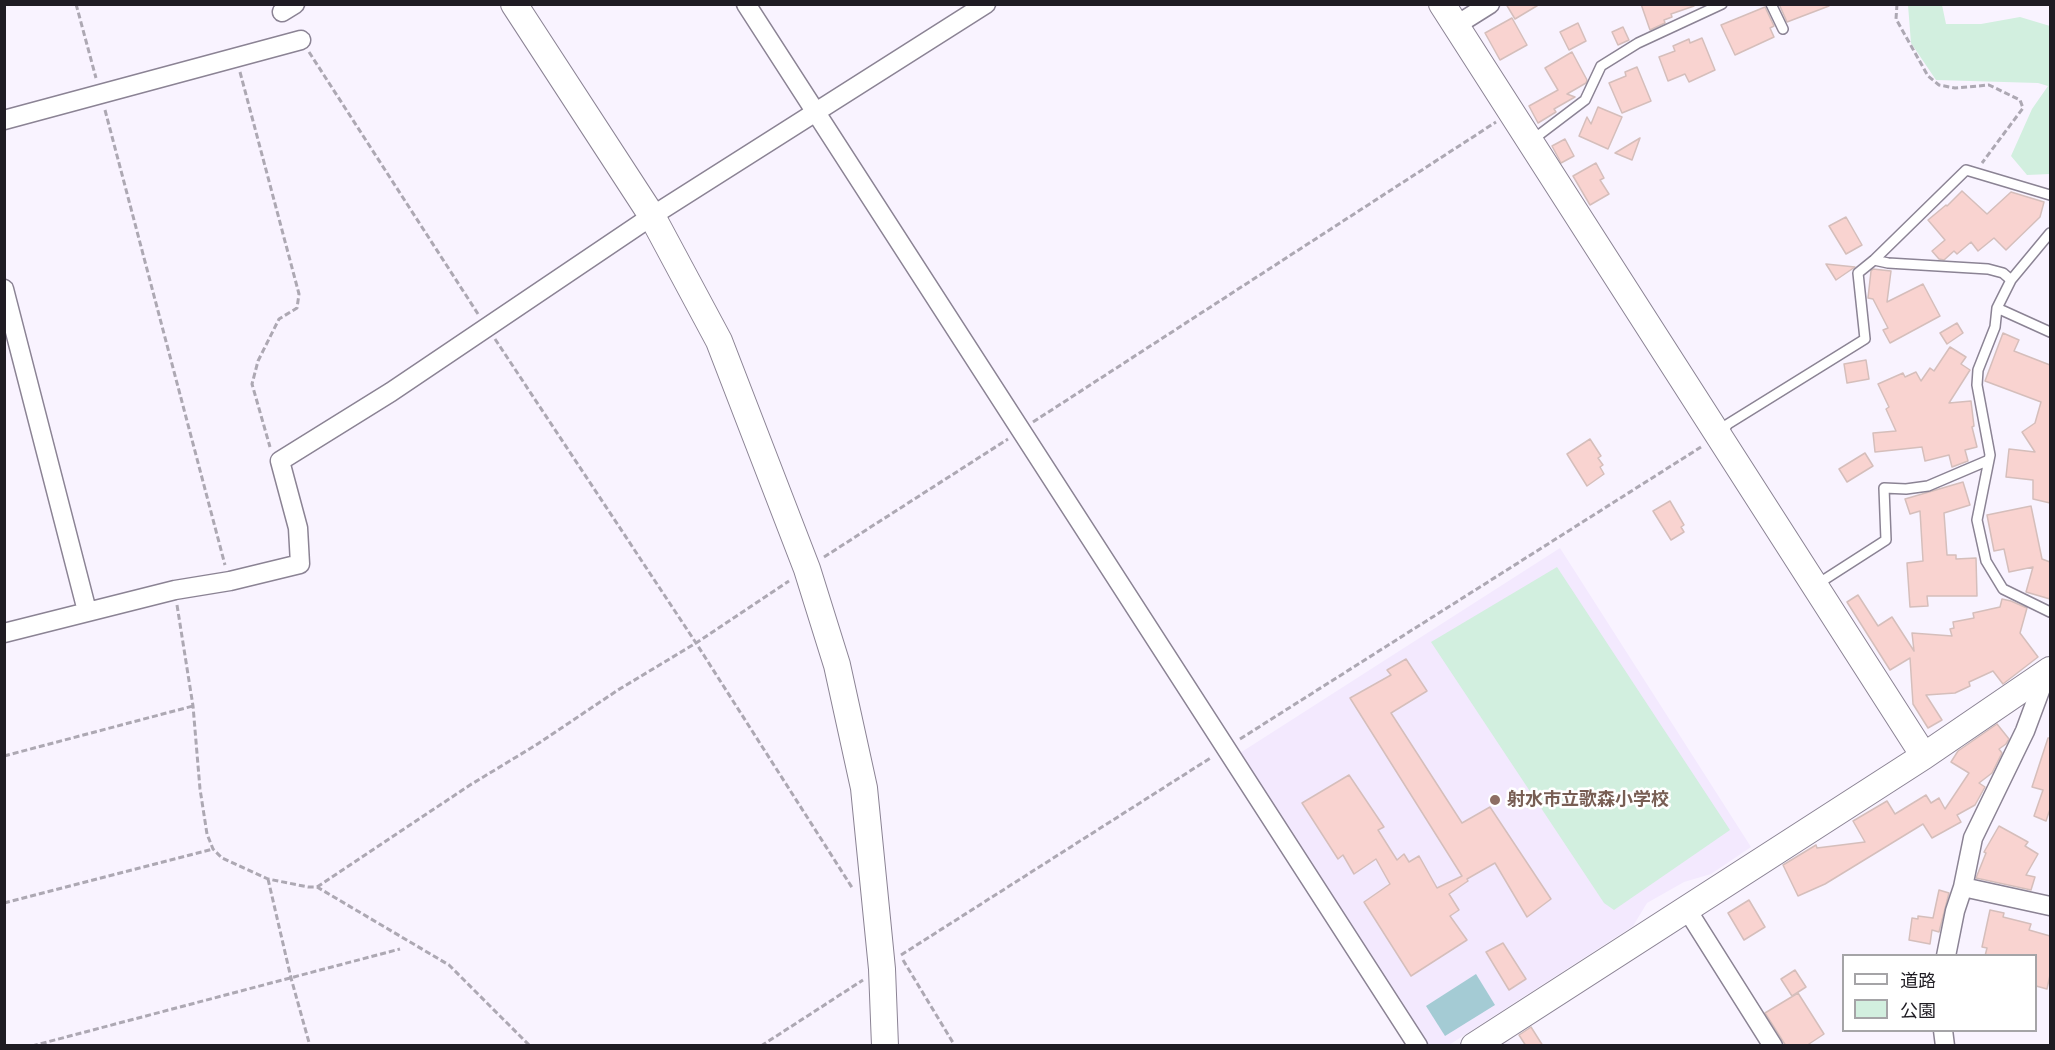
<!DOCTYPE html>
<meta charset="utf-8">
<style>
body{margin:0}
#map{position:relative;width:2055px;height:1050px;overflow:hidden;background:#f9f3ff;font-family:"Work Sans","Noto Sans JP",sans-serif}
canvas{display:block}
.frame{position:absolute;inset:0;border:6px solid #1f1c23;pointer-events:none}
.legend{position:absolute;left:1842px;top:954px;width:195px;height:78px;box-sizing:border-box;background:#fff;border:2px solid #a5a4a7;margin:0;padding:8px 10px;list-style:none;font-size:18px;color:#1f1c23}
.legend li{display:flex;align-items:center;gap:12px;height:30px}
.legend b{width:30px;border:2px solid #a5a4a7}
</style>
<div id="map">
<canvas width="2055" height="1050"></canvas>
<div class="frame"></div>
<ul class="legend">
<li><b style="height:8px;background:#fff"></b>道路</li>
<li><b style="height:16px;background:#d2efdf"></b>公園</li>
</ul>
</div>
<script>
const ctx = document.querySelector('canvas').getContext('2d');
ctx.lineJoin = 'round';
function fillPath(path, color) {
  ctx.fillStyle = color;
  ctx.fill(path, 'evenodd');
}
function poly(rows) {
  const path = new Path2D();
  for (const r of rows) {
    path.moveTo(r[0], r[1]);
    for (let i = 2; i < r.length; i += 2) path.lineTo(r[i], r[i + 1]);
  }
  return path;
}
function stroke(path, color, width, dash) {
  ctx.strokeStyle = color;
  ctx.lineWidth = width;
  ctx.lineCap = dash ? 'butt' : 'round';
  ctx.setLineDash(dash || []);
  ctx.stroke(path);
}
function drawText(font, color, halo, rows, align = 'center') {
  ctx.font = font + ' "Work Sans","Noto Sans JP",sans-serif';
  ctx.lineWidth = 5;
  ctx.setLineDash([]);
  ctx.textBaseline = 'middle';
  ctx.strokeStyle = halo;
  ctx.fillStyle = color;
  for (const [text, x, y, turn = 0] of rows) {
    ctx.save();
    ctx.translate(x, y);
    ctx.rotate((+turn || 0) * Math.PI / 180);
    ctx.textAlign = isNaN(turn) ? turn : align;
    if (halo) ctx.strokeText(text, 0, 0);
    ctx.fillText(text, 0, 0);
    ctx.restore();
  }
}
const built = poly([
 [1560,548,1751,847,1711,874,1684,882,1647,903,1633,926,1449,1045,1427,1045,1240,753]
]);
const green = poly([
 [1908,5,1942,5,1946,24,1981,24,2020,17,2050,26,2050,174,2027,175,2011,156,2032,109,2048,86,2038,83,1936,80,1911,43],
 [1557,567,1730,830,1614,910,1604,903,1431,642]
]);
const water = poly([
 [1476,974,1495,1005,1445,1036,1426,1006]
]);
const building = poly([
 [1506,4,1540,4,1515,19,1506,4],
 [1641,4,1694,4,1694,6,1671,14,1672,17,1664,20,1665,23,1650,30,1641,4],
 [1779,4,1829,4,1829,6,1787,22,1779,4],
 [1765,7,1774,26,1770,28,1774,37,1735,55,1721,25,1765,7],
 [1512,18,1527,45,1500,60,1485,33,1512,18],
 [1578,23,1586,41,1569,50,1560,32,1578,23],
 [1623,27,1629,40,1618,45,1612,32,1623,27],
 [1702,38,1715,70,1689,82,1685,74,1668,81,1659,57,1675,51,1673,46,1689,39,1690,43,1702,38],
 [1572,52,1587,80,1586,83,1567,94,1575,97,1554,109,1556,112,1538,123,1529,106,1558,90,1545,68,1572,52],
 [1637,67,1651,101,1622,113,1609,83,1626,76,1625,72,1637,67],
 [1598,107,1622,117,1608,149,1579,136,1587,117,1591,124,1598,107],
 [1640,138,1632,160,1615,153,1640,138],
 [1565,139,1574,156,1561,163,1552,146,1565,139],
 [1596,163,1604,178,1600,180,1609,194,1590,205,1573,176,1596,163],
 [1962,191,1987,214,2011,192,2044,202,2040,217,2006,250,1994,238,1978,251,1971,242,1957,254,1954,251,1944,260,1939,259,1932,251,1945,240,1928,220,1946,205,1947,206,1962,191],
 [1846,217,1862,245,1846,254,1829,226,1846,217],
 [1826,264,1855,267,1836,280,1826,264],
 [1873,269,1891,271,1887,302,1923,284,1940,316,1890,343,1883,330,1888,328,1873,299,1868,298,1871,271,1873,269],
 [1957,323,1963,333,1947,344,1940,333,1957,323],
 [2003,333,2019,340,2014,351,2050,365,2050,503,2033,499,2033,480,2006,477,2009,449,2035,452,2022,432,2035,423,2041,402,1985,381,2003,333],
 [1950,347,1966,357,1961,364,1970,370,1949,403,1971,401,1974,426,1972,427,1977,447,1965,450,1968,461,1952,467,1949,455,1925,461,1922,447,1875,452,1873,433,1896,431,1886,409,1889,407,1878,384,1903,373,1905,377,1916,372,1921,381,1930,368,1934,371,1950,347],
 [1866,360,1869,379,1847,383,1844,364,1866,360],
 [1590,439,1601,456,1598,458,1603,465,1600,467,1604,474,1587,486,1567,454,1590,439],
 [1865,453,1873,466,1847,482,1839,469,1865,453],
 [1963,482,1970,505,1944,513,1947,555,1956,555,1956,559,1976,558,1977,596,1927,596,1928,606,1910,607,1907,563,1923,561,1920,511,1910,514,1905,499,1963,482],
 [1670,501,1684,525,1681,527,1684,532,1671,540,1653,511,1670,501],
 [2031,506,2042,559,2050,562,2050,599,2026,592,2033,567,2009,572,2004,549,1994,551,1987,515,2031,506],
 [1858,595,1878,626,1892,617,1914,651,1912,633,1952,636,1950,629,1954,628,1953,622,1974,618,1973,613,2000,607,2002,599,2011,601,2027,608,2020,633,2038,657,2003,684,1993,671,1969,682,1970,686,1955,693,1926,695,1942,720,1928,728,1913,704,1910,658,1890,670,1847,602,1858,595],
 [1406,659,1427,691,1391,713,1462,823,1490,807,1551,899,1527,917,1495,863,1467,879,1468,881,1449,894,1459,910,1450,916,1467,940,1411,976,1364,902,1390,884,1376,859,1354,874,1343,855,1338,859,1302,803,1349,775,1384,827,1378,830,1397,860,1404,854,1409,862,1419,856,1437,888,1462,876,1350,698,1391,675,1387,670,1406,659],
 [1997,724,2009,739,2006,744,1999,749,2002,753,1992,773,1979,783,1985,787,1975,805,1957,815,1961,822,1932,838,1923,824,1825,884,1798,896,1783,865,1816,845,1817,848,1865,842,1853,821,1887,801,1895,814,1926,795,1931,803,1939,798,1945,809,1969,773,1951,762,1958,751,1997,724],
 [2048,738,2050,738,2050,809,2046,821,2034,816,2043,790,2032,787,2048,738],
 [1999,826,2028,842,2025,846,2038,854,2026,875,2035,877,2031,890,1976,878,1986,853,1984,852,1999,826],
 [1939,890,1949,893,1939,932,1932,930,1930,944,1909,940,1912,918,1918,919,1918,916,1933,918,1939,890],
 [1749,900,1765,927,1744,940,1728,913,1749,900],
 [1990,910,2004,913,2003,917,2031,924,2029,930,2050,936,2050,975,2047,989,2036,986,2036,956,1985,956,1987,948,1982,947,1990,910],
 [1503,943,1526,979,1509,990,1486,952,1503,943],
 [1795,970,1806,987,1792,996,1781,979,1795,970],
 [1798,993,1824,1034,1806,1046,1786,1046,1765,1013,1798,993],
 [1531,1027,1543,1046,1526,1046,1519,1035,1531,1027]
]);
const path = poly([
 [76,4,96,78],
 [1897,4,1896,19,1928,76,1939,85,1955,88,1989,85,2020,100,2023,108,1982,163],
 [309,52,478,314],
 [240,72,299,294,297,308,279,319,258,361,252,384,270,447],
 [105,110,225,565],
 [495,339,696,643,853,889],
 [1033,422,1496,122],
 [824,557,1008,439],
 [177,605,193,706,200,789,207,834,213,849,222,858,268,879,308,887,317,887,449,965,530,1046],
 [1240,739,1701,447],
 [4,756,193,706],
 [268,879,291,978,310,1046],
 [317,887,470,785,536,745,618,690,696,643,789,581],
 [4,903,213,849],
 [901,955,1212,757],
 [903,960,955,1046],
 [32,1046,400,949],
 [761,1046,863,980]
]);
const lane = poly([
 [1771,4,1783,29],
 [1531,141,1585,100,1601,66,1638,43,1722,4],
 [2050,233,2011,280,1997,308,1995,327,1978,370,1977,385,1990,455,1977,520,1986,561,2003,589,2050,612],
 [1874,260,1888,263,1988,269,2003,273,2011,280],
 [1997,308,2050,332],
 [1721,433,1728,424,1865,339,1858,273,1874,260,1966,170,2050,195],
 [1816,585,1886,540,1884,488,1906,489,1928,486,1989,460]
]);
const street = poly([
 [746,4,1418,1046],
 [282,12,295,4],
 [1455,26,1490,4],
 [4,120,301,40],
 [4,289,87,611],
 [4,633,175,590,230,581,300,564,298,528,280,461,391,392,652,216,986,4],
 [1963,887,2050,906],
 [1686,908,1773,1046],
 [1946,956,1955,911,1963,887,1973,838,2025,731,2047,672],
 [1943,1030,1945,1046]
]);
const secondary = poly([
 [514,4,652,216,719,341,807,569,837,665,864,788,882,969,885,1046],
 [1442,4,1924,756],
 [1474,1046,1924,756,2050,670]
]);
const markers = [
 [1495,800,6,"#8d6e63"]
];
const educationNames = [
 ["射水市立歌森小学校",1507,800]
];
fillPath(built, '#f3e9fe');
fillPath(green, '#d2efdf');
fillPath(water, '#a4cbd4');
fillPath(building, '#f9d3d0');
stroke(building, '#d5bebb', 1.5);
stroke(lane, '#8b8394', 12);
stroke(street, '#8b8394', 21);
stroke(secondary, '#8b8394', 28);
stroke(path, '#ada8b3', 3, [6, 3]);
stroke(lane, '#fff', 9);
stroke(street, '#fff', 18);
stroke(secondary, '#fff', 26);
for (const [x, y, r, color] of markers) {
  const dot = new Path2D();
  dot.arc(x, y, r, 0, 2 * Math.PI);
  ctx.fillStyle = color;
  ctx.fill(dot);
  stroke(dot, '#fff', 2);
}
drawText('bold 18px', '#785e54', '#fff', educationNames, 'left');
</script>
